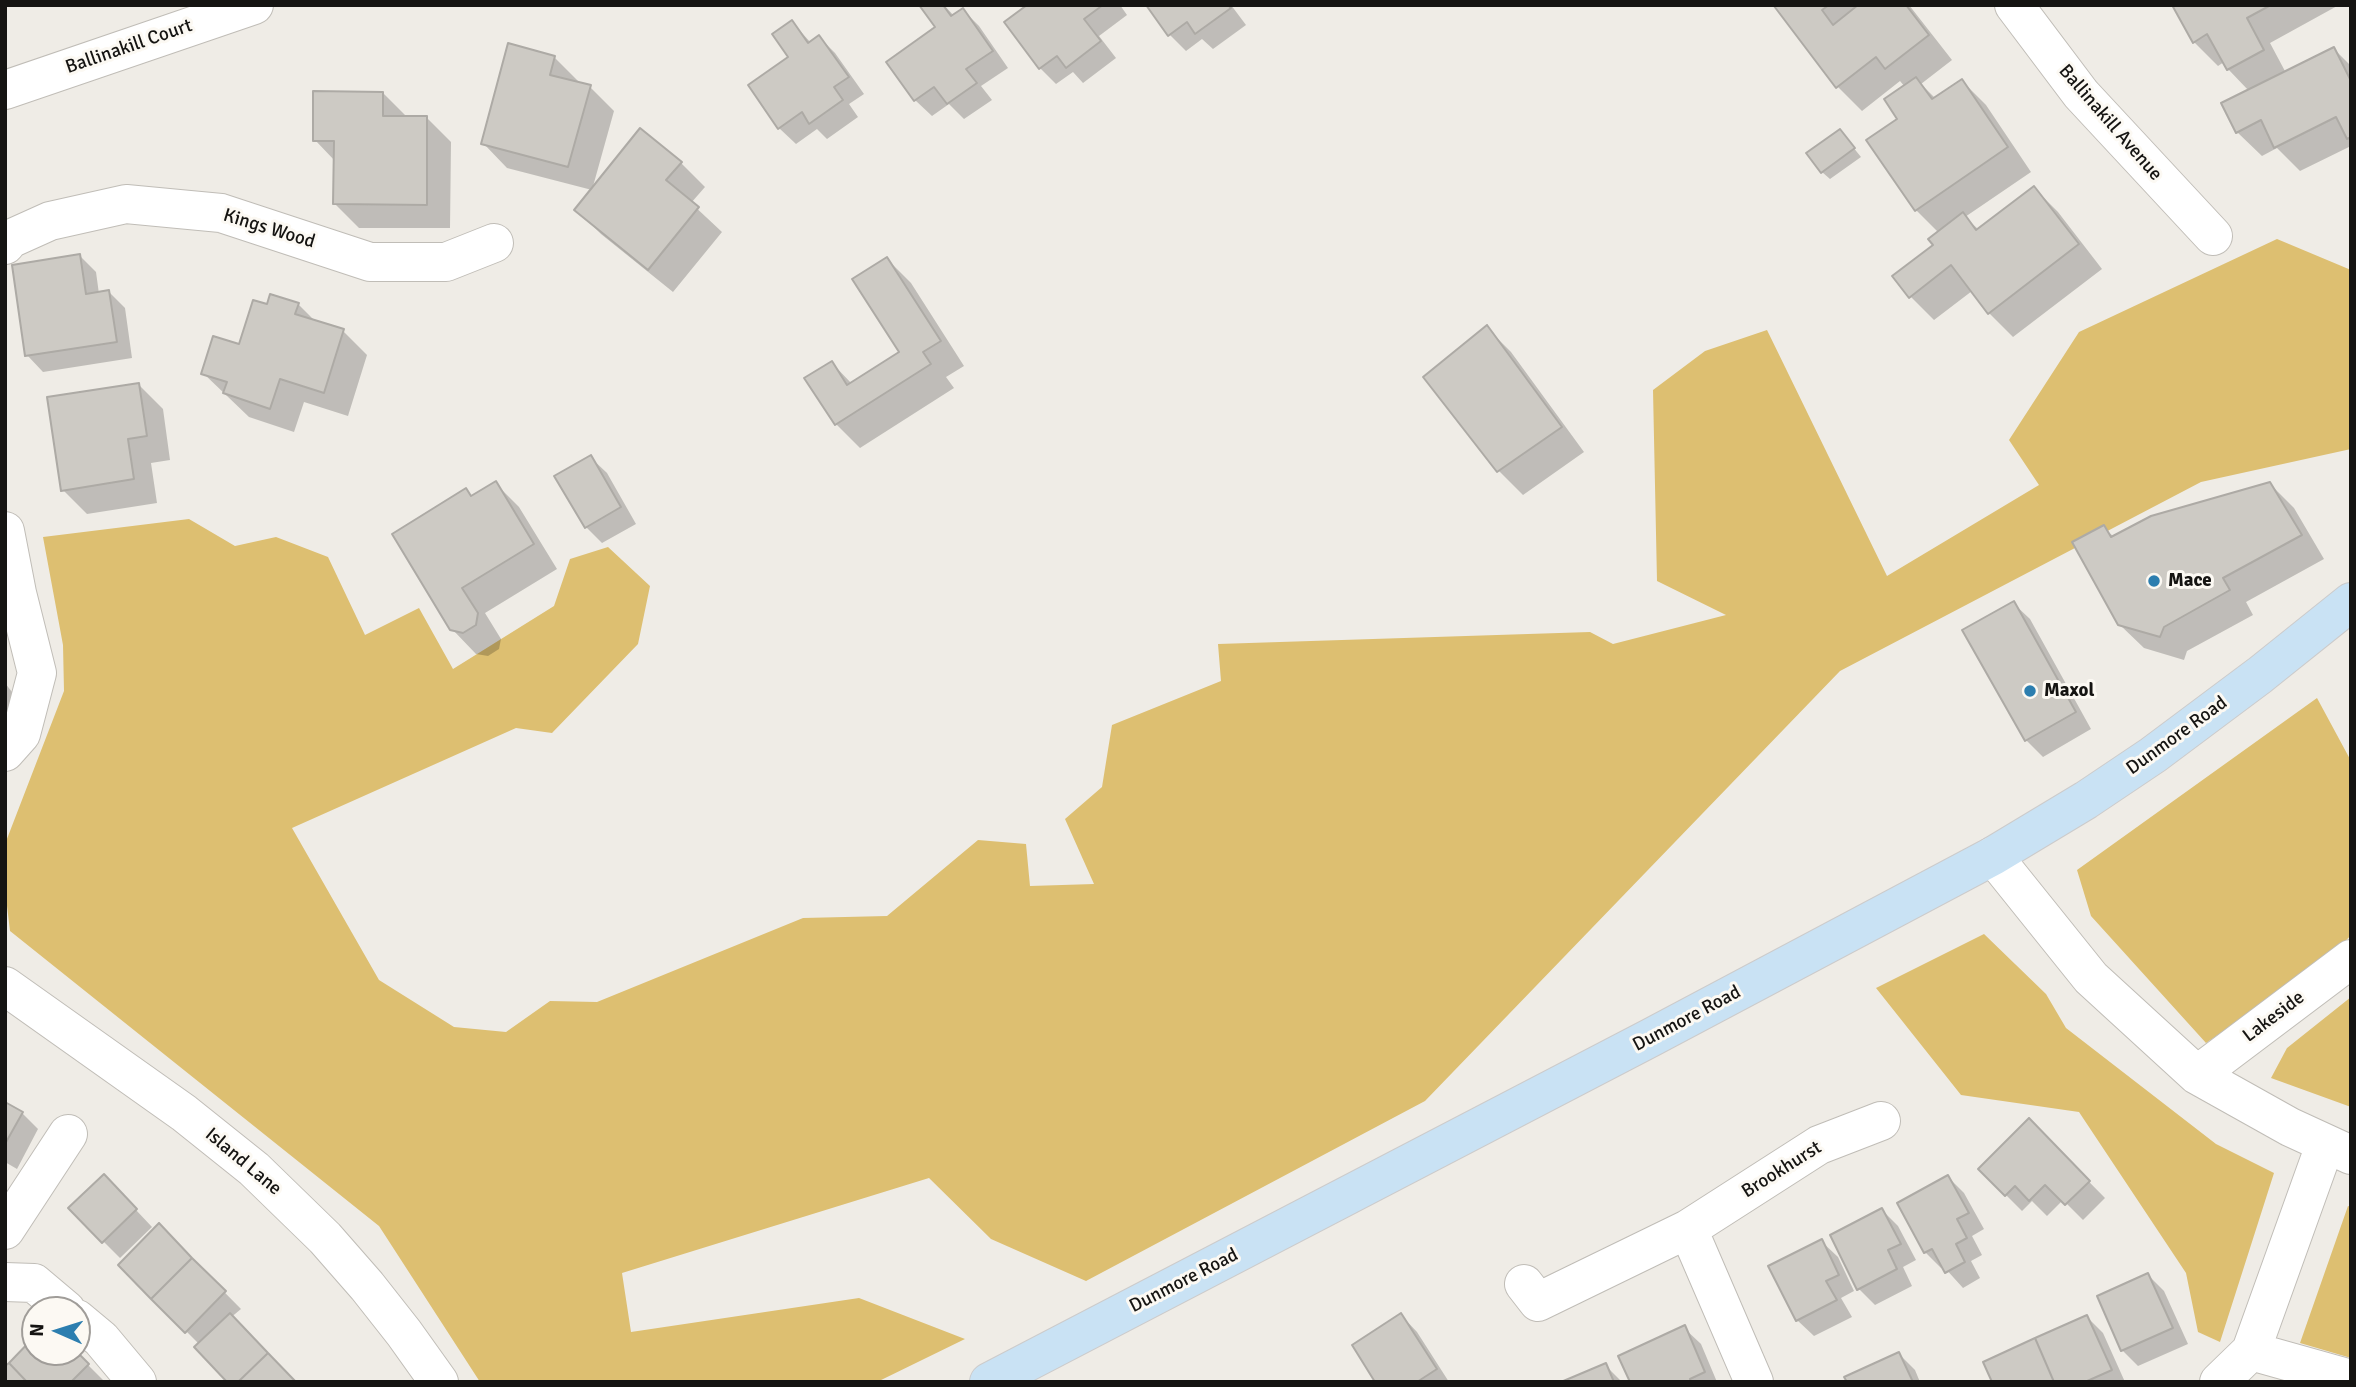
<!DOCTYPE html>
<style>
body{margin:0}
#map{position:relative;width:2356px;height:1387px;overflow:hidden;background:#efece6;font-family:Signika,sans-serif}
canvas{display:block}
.frame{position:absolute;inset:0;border:7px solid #151412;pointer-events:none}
.north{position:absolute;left:21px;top:1296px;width:70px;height:70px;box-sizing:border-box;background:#fcf9f3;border:2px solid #a09d99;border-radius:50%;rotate:273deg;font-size:19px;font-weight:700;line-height:28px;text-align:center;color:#151412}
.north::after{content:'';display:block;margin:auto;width:24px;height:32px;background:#2c7eaf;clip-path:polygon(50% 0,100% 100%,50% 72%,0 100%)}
</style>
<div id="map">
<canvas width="2356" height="1387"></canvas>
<div class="frame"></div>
<div class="north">N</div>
</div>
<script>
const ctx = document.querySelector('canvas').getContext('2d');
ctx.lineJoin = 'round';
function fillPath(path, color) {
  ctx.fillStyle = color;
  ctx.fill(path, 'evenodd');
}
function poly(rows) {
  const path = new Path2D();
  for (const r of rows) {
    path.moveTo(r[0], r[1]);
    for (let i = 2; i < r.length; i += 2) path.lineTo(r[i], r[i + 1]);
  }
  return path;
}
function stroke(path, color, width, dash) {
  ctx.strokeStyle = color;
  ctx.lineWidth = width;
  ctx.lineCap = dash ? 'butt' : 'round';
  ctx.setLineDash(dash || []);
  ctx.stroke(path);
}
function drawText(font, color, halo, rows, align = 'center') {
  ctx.font = font + ' Signika,sans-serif';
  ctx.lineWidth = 6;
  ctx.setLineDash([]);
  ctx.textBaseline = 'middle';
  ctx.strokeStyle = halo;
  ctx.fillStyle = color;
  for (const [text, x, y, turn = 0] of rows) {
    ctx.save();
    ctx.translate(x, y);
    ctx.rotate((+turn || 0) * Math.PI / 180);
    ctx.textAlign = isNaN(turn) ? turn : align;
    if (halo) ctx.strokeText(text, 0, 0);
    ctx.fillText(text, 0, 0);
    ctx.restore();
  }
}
const green = poly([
 [2277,239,2351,270,2351,449,2201,482,1840,671,1425,1101,1086,1281,991,1239,929,1178,622,1273,631,1332,859,1298,965,1339,877,1382,480,1382,379,1226,10,931,5,889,5,844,64,691,63,645,43,537,189,519,235,546,276,537,328,557,365,635,419,608,453,669,554,606,570,559,608,547,650,586,638,644,552,733,516,728,292,828,379,980,454,1027,506,1032,550,1001,597,1002,803,918,887,916,978,840,1026,844,1030,886,1094,884,1065,819,1102,787,1112,725,1221,681,1218,644,1590,632,1613,644,1726,615,1657,581,1653,390,1705,351,1767,330,1887,576,2039,485,2009,440,2079,332],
 [2317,698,2351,761,2351,935,2326,962,2206,1043,2091,916,2077,870],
 [1984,934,2046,994,2066,1028,2216,1144,2274,1173,2220,1342,2198,1332,2186,1273,2079,1112,1961,1095,1876,988],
 [2351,997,2351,1107,2271,1078,2287,1048],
 [2348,1206,2351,1207,2351,1358,2300,1343]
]);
const shadow = poly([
 [921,5,944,5,954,16,963,10,979,26,1008,68,981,86,992,100,964,119,949,104,932,116,915,100,889,62,937,28],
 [1030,5,1120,5,1127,15,1099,36,1116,58,1083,83,1073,72,1056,84,1040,68],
 [1148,5,1231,5,1246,25,1213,49,1202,39,1186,51,1170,35],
 [1777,5,1856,5,1858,8,1861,5,1909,5,1952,60,1921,84,1936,99,1962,81,1986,105,2031,172,1965,217,1979,230,2034,188,2058,212,2102,269,2013,337,1989,313,1972,291,1934,320,1910,296,1939,233,1916,210,1900,120,1905,87,1900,81,1862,111,1838,87],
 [2174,5,2339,5,2270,43,2286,73,2334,49,2351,66,2351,146,2300,171,2277,148,2262,156,2237,132,2249,91,2228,69,2224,62,2218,66,2194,42],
 [792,22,811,43,819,37,835,53,864,94,849,104,858,117,827,139,817,129,796,144,779,128,790,57],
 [554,57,578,81,578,84,590,87,614,111,592,190,507,168,483,143],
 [383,93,408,118,427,118,451,142,450,228,359,228,335,204,335,161,315,140],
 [1840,131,1861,157,1830,179,1822,172],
 [681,163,705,187,691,203,722,232,673,292,601,234,577,210],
 [80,256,96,272,99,294,109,292,125,308,132,358,43,372,27,355],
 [887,259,911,283,964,366,946,377,954,388,860,448,836,424,807,379,832,363,852,384,901,352],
 [298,304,316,322,343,331,367,355,348,416,304,402,294,432,249,417,203,373,240,347,268,307],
 [1487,328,1511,352,1584,452,1523,495,1499,471,1425,377],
 [138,384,163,409,170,460,151,463,157,503,87,514,63,490],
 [590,457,607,473,636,524,602,543,586,527],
 [495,483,519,507,557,569,485,613,501,639,499,649,488,656,476,654,452,629,466,491,472,497],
 [2270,484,2294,508,2324,559,2246,602,2253,615,2187,651,2184,660,2144,648,2119,624,2103,527,2114,537],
 [2013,603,2030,619,2091,729,2043,757,2026,740,1964,631],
 [5,683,26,710,5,727],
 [5,1104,22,1113,38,1129,17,1169,5,1162],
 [2029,1121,2105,1198,2083,1220,2063,1200,2047,1216,2032,1201,2022,1211,1980,1169],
 [1948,1177,1964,1193,1984,1229,1972,1236,1982,1255,1971,1261,1980,1278,1963,1288,1944,1267,1941,1268,1925,1252],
 [120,1193,152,1227,120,1258,70,1208],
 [1882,1210,1898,1226,1916,1260,1903,1267,1912,1286,1875,1305,1859,1289],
 [159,1226,241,1309,199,1344,120,1265],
 [1821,1241,1838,1257,1854,1291,1841,1298,1852,1317,1814,1336,1797,1320],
 [2148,1275,2164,1291,2188,1344,2138,1366,2122,1350],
 [1401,1315,1417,1332,1449,1382,1377,1382],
 [2087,1317,2103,1333,2125,1382,1994,1382],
 [1684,1328,1701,1344,1717,1382,1632,1382],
 [35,1338,35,1352,75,1352,104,1381,5,1382],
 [1899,1354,1915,1370,1920,1382,1849,1382],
 [1605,1365,1622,1382,1566,1382]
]);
const building = poly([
 [919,5,943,5,951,16,963,8,993,51,966,69,977,83,947,104,934,87,914,101,886,62,935,27,919,5],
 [1027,5,1103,5,1084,19,1101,41,1066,68,1057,56,1039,69,1004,22,1027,5],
 [1146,5,1228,5,1231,8,1195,34,1187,22,1168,36,1146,5],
 [1829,5,1822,10,1833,25,1858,5,1906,5,1929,35,1885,69,1876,57,1836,88,1774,6,1829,5],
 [2172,5,2271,5,2247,18,2264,50,2227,70,2207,34,2193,43,2172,5],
 [792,20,808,43,819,35,849,77,834,87,843,100,809,124,802,112,778,129,748,85,788,57,772,34,792,20],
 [508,43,555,56,550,75,591,85,568,167,481,144,508,43],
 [2334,47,2351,81,2351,137,2347,139,2336,117,2274,148,2261,120,2236,133,2221,103,2334,47],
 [1916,77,1932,99,1962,79,2008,147,1915,211,1866,140,1897,119,1884,99,1916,77],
 [313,91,383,92,383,116,427,116,427,205,333,204,334,141,313,141,313,91],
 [640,128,682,162,666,180,699,207,648,270,574,210,640,128],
 [1840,129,1855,148,1821,173,1806,153,1840,129],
 [2034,186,2079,244,1988,314,1951,265,1909,298,1892,276,1933,245,1928,239,1963,212,1976,230,2034,186],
 [80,254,86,294,109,290,117,342,25,356,12,265,80,254],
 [887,257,941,341,923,352,931,364,835,425,804,378,832,361,847,385,899,352,852,279,887,257],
 [270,294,299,303,295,314,344,329,324,393,280,379,270,409,223,393,227,382,201,374,213,336,239,344,253,300,267,304,270,294],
 [1487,325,1562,427,1497,472,1423,377,1487,325],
 [139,383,147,436,128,439,134,479,61,491,47,397,139,383],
 [591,455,621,507,585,528,554,476,591,455],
 [496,481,534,544,462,588,478,613,476,625,463,633,450,630,392,534,466,488,471,496,496,481],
 [2270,482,2302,535,2223,578,2230,590,2164,627,2160,637,2118,625,2072,542,2104,525,2111,537,2151,516,2270,482],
 [2014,601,2076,712,2025,741,1962,630,2014,601],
 [5,1102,23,1112,5,1144,5,1102],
 [2029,1118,2090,1181,2065,1205,2045,1185,2029,1201,2015,1186,2005,1196,1978,1169,2029,1118],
 [104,1174,137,1209,102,1243,68,1208,104,1174],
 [1948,1175,1969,1213,1957,1219,1967,1238,1956,1244,1965,1262,1945,1273,1932,1249,1924,1253,1897,1203,1948,1175],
 [1882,1208,1901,1244,1888,1250,1897,1269,1857,1290,1830,1235,1882,1208],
 [159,1223,192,1258,151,1299,118,1265,159,1223],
 [1822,1239,1839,1275,1826,1281,1837,1300,1796,1321,1768,1266,1822,1239],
 [192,1258,226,1291,185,1333,151,1299,192,1258],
 [2148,1273,2173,1328,2121,1351,2097,1296,2148,1273],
 [230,1313,268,1353,238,1382,227,1382,194,1347,230,1313],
 [1401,1313,1437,1369,1417,1382,1375,1382,1352,1345,1401,1313],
 [2087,1315,2112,1370,2085,1382,2054,1382,2035,1338,2087,1315],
 [1685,1325,1705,1372,1690,1379,1691,1382,1630,1382,1618,1356,1685,1325],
 [35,1336,35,1352,77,1352,89,1364,71,1382,27,1382,9,1363,35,1336],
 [2035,1338,2054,1382,1992,1382,1983,1362,2035,1338],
 [1899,1352,1913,1382,1847,1382,1844,1377,1899,1352],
 [268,1353,296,1382,238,1382,268,1353],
 [9,1363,27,1382,5,1382,5,1366,9,1363],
 [1606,1363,1614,1382,1561,1382,1606,1363]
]);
const minor = poly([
 [2014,5,2081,94,2213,236],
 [5,90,254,5],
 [5,245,10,239,50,221,126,204,221,213,370,262,446,262,494,243],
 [5,531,17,593,37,673,21,734,5,752],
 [1993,856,2091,978,2197,1075,2290,1127,2351,1155],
 [5,986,184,1113,254,1169,325,1238,367,1286,404,1333,439,1382],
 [2197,1075,2351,959],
 [1688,1229,1754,1382],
 [5,1230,68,1134],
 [5,1282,34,1283,66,1310],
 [1524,1284,1538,1302,1688,1229,1819,1145,1881,1121],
 [77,1319,101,1339,137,1382],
 [2251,1351,2351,1379],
 [2219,1382,2251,1351,2325,1145]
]);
const major = poly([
 [989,1382,1650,1038,1993,856,2086,800,2153,755,2260,675,2351,602]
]);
const markers = [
 [2154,581,7,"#2c7eaf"],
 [2030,691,7,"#2c7eaf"]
];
const streetNames = [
 ["Ballinakill Court",129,47,-19],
 ["Ballinakill Avenue",2110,123,49],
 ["Kings Wood",269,229,17],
 ["Dunmore Road",2177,736,-36],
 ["Lakeside",2274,1017,-37],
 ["Dunmore Road",1687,1019,-28],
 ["Island Lane",243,1162,40],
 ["Brookhurst",1782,1170,-32],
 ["Dunmore Road",1184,1281,-27]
];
const poiNames = [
 ["Mace",2168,581],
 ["Maxol",2044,691]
];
fillPath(green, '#ddbf71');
fillPath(shadow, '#0003');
fillPath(building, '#cdcac4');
stroke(building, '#adaaa5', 2);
stroke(minor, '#c0bdb7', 40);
stroke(major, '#cccbcb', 40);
stroke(minor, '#fff', 38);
stroke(major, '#c9e2f4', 38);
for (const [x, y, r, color] of markers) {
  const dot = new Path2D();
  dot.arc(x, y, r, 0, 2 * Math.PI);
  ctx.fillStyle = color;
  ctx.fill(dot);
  stroke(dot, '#fcf9f3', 2.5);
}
drawText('19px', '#151412', '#fcf9f3', streetNames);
drawText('bold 19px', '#151412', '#fcf9f3', poiNames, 'left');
</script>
